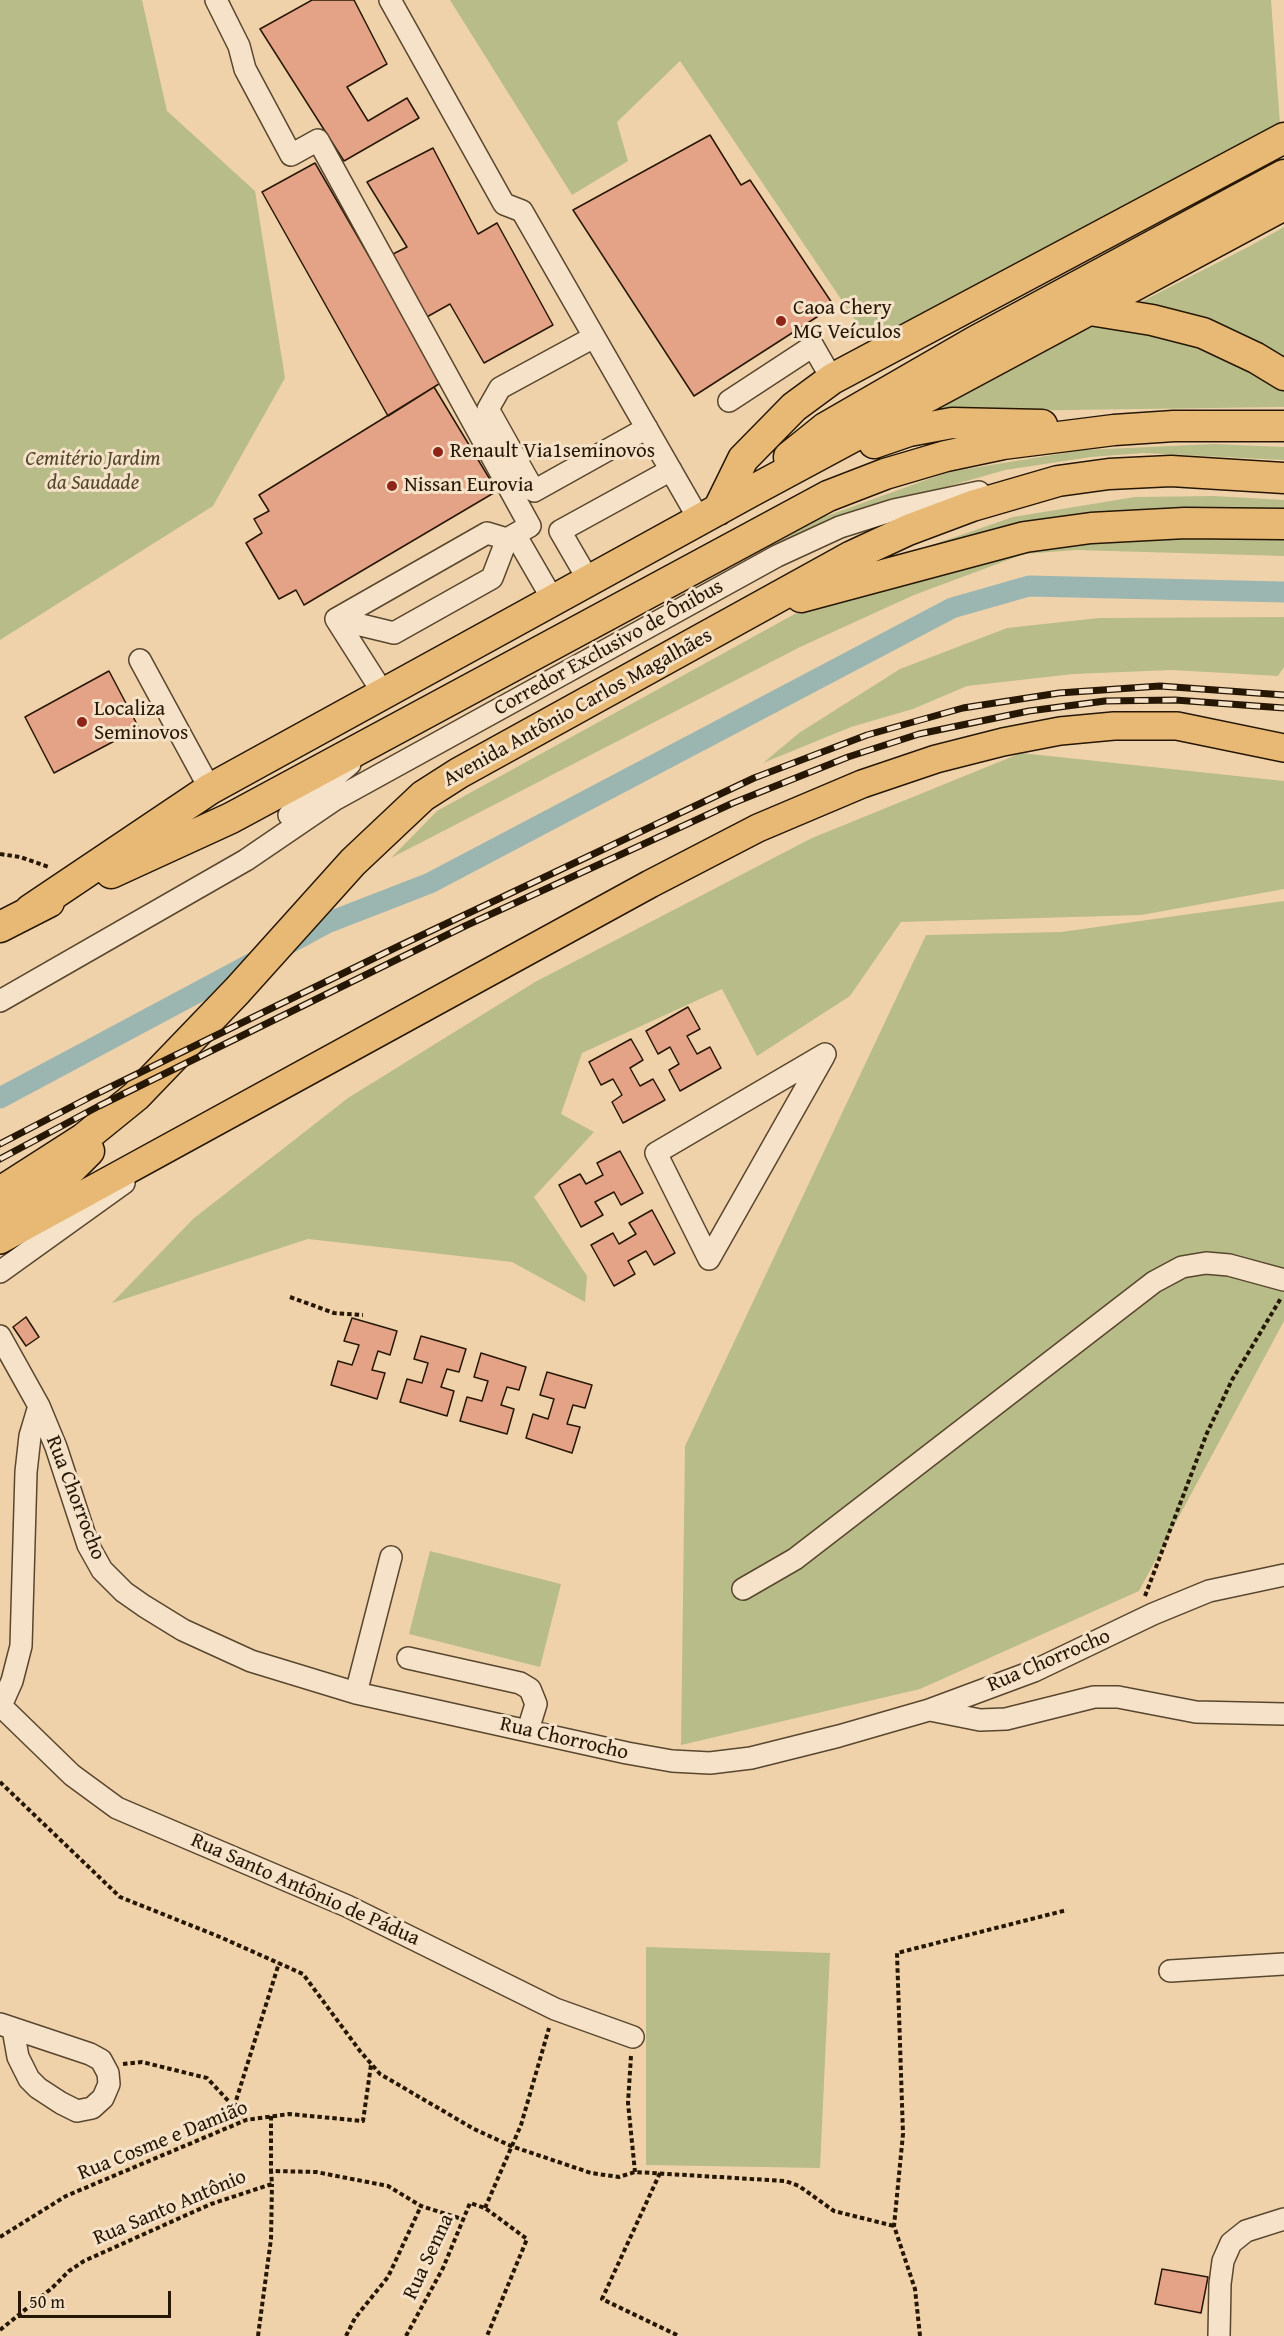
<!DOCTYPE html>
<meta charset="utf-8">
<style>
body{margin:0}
#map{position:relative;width:1284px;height:2336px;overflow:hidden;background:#f0d2aa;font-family:"Gentium Book Plus",serif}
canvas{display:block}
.scale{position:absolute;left:18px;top:2291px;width:153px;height:27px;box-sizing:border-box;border:3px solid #261705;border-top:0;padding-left:8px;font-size:18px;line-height:21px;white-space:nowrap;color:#261705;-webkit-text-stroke:4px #f5e2c8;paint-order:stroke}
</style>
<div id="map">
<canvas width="1284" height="2336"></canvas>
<div class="scale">50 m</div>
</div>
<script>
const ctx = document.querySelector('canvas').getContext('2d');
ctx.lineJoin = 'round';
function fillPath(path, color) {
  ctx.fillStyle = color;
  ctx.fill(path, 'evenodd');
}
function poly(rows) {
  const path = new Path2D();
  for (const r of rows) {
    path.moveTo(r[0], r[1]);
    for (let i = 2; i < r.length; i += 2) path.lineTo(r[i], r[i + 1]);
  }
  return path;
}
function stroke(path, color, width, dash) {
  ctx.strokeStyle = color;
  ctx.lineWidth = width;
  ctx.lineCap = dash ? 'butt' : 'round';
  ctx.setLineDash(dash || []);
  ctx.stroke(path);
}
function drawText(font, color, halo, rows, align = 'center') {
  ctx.font = font + ' "Gentium Book Plus",serif';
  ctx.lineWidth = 6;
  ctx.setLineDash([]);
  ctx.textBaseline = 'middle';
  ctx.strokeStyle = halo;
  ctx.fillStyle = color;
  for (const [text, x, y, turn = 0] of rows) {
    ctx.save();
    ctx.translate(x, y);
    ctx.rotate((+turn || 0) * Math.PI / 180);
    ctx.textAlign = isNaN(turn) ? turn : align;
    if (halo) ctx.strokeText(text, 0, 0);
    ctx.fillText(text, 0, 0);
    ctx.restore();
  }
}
const green = poly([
 [0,0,142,0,167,111,255,191,285,378,213,506,0,640],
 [450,0,1271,0,1280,124,872,345,680,61,617,122,628,161,572,195],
 [1284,227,1284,407,926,412,1250,246],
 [1214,444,1284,447,1284,460,1143,453,1091,457,1005,470,880,506,818,527,769,547,821,518,948,472,1083,450],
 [1214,496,1284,500,1284,556,1076,550,1024,554,914,595,800,647,391,858,437,811,900,556,1013,517,1135,497],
 [1284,617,1284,667,1278,676,1172,670,1073,674,967,686,913,709,851,727,763,763,799,733,900,669,1007,628,1099,618],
 [1021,753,1284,781,1284,889,1141,915,901,922,850,996,757,1056,722,989,582,1053,561,1114,594,1132,534,1197,587,1276,585,1302,512,1262,308,1239,112,1303,193,1219,348,1098,535,982,812,838],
 [1284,901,1284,1321,1139,1591,920,1689,681,1745,685,1446,926,935,1061,932],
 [430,1551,561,1584,540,1667,409,1634],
 [646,1947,830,1953,820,2168,646,2165]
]);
const canal = poly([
 [286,945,327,923,430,883,952,608,1029,586,1284,592],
 [0,1098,258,960]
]);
const building = poly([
 [312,0,354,0,387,64,347,87,368,121,407,98,419,118,344,161,260,29,312,0],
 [710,135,741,185,750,180,834,306,694,396,573,210,710,135],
 [433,148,478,234,497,223,553,325,484,363,450,304,425,318,389,256,407,247,367,182,433,148],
 [315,163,442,382,388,416,262,192,315,163],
 [434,387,497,491,304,605,296,590,279,599,246,543,262,533,254,519,269,511,259,495,434,387],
 [109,671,139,728,54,773,25,717,109,671],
 [688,1007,700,1029,687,1036,697,1054,710,1047,721,1068,680,1091,669,1070,679,1064,670,1047,658,1054,646,1031,688,1007],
 [631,1039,643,1060,630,1068,640,1086,653,1079,665,1100,623,1123,612,1102,622,1095,613,1079,601,1085,589,1062,631,1039],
 [620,1151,643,1193,621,1205,614,1192,595,1202,603,1215,581,1227,559,1185,580,1174,586,1184,603,1175,597,1163,620,1151],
 [652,1210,675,1253,654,1265,646,1251,628,1261,635,1274,614,1286,591,1245,613,1233,619,1244,636,1234,629,1223,652,1210],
 [26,1317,39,1337,26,1346,13,1327,26,1317],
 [352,1318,397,1331,390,1355,378,1351,372,1370,385,1373,377,1399,331,1385,338,1361,352,1365,359,1345,344,1341,352,1318],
 [421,1336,466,1349,459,1372,447,1369,441,1387,454,1391,447,1416,400,1402,407,1379,422,1383,428,1363,414,1359,421,1336],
 [481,1353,526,1367,519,1390,507,1387,501,1405,514,1409,507,1434,460,1421,467,1397,482,1401,488,1381,474,1377,481,1353],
 [547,1372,592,1385,585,1408,573,1405,567,1424,580,1427,572,1453,526,1438,533,1414,548,1419,554,1399,540,1395,547,1372],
 [1162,2269,1208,2277,1201,2313,1155,2304,1162,2269]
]);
const path = poly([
 [0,854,20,857,49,867],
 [290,1297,334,1313,363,1315],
 [1145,1596,1207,1433,1232,1380,1281,1298],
 [0,1782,120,1897,220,1937,303,1974,360,2051,380,2074,474,2129,511,2146,591,2173,619,2177,635,2172,785,2181,799,2186,834,2211,894,2226],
 [631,2056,628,2103,635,2172],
 [123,2064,142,2062,207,2078,246,2120],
 [234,2107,279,1963],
 [271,2116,271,2171],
 [660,2173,602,2299,679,2336],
 [485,2208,521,2125,549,2028],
 [0,2237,66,2196,246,2120,289,2114,363,2121,371,2065],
 [0,2330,52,2288,69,2271,84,2261,211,2204,272,2184,271,2171,316,2172,388,2186,421,2206,462,2219],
 [258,2336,271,2239,272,2184],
 [346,2336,355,2318,388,2277,421,2206],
 [406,2336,443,2268,470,2203,485,2208,527,2239,487,2336],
 [920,2336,915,2289,894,2226,903,2134,897,1953,1067,1910]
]);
const minor = poly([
 [216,0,239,46,245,69,291,155,318,140,530,526,507,539,492,578,394,633,336,619],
 [390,0,504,204,522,211,700,521],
 [594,337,500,388,488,409,534,491,647,428],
 [729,401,813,346,832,379],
 [589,581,560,531,671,470],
 [140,660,210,789],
 [383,693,336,619,487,533,520,543,553,600],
 [289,815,350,764],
 [0,1001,246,860,334,800,777,556,840,527,894,510,979,492],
 [709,1259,656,1153,825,1054],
 [709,1259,824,1056],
 [0,1272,124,1183],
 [0,1336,39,1406,56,1447,88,1545,102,1570,124,1592,144,1606,183,1630,251,1661,356,1693,627,1753,672,1761,710,1763,751,1758,839,1736,929,1710,1034,1671,1153,1614,1209,1591,1284,1575],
 [743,1589,795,1559,1154,1282,1182,1267,1206,1263,1229,1265,1284,1280],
 [408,1658,520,1683,530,1689,536,1704,528,1730],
 [356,1693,391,1557],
 [1,1706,72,1775,117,1808,347,1906,555,2009,633,2037],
 [0,1708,12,1681,21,1646,26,1472,30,1436,39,1406],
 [930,1710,980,1720,1006,1719,1094,1697,1118,1697,1196,1712,1284,1714],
 [1170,1971,1284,1964],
 [0,2024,90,2054,101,2060,108,2073,109,2084,103,2098,92,2108,77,2111,61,2103,38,2088,29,2079,18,2057,13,2029],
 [1219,2336,1220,2284,1223,2261,1231,2243,1246,2231,1284,2219]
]);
const major = poly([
 [0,1240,650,884,758,828,862,784,936,759,1003,742,1060,731,1114,726,1177,726,1284,748]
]);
const highway = poly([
 [1090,310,1152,320,1203,333,1256,358,1284,375],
 [874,443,909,431,952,423,1042,425],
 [789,457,825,428,974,342,1284,175],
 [718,510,743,459,794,407,832,379,1284,138],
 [801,597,1025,537,1091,528,1185,523,1284,524],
 [111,873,231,818,828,496,885,474,946,456,1003,444,1114,430,1174,426,1284,426],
 [30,910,210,789,750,492,1284,205],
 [0,927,49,902],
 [0,1192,83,1139,136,1096,237,991,353,862,423,796,459,773,852,556,908,530,972,506,1058,481,1109,474,1171,471,1284,478],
 [0,1226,57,1183,89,1151]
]);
const rail = poly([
 [0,1144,94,1095,399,946,754,778,867,735,963,708,1059,693,1160,686,1284,695],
 [0,1159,99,1106,465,926,733,803,848,757,919,734,1029,711,1105,701,1175,700,1284,708]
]);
const markers = [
 [781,321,6,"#8f2418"],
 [438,452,6,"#8f2418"],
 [392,486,6,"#8f2418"],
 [82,722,6,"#8f2418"]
];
const poiNames = [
 ["Caoa Chery",793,309],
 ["MG Veículos",793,333],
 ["Renault Via1seminovos",450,452],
 ["Nissan Eurovia",404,486],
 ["Localiza",94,710],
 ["Seminovos",94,734]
];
const parkNames = [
 ["Cemitério Jardim",93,460],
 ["da Saudade",93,484]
];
const streetNames = [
 ["Corredor Exclusivo de Ônibus",609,648,-29],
 ["Avenida Antônio Carlos Magalhães",578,708,-29],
 ["Rua Chorrocho",75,1498,69],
 ["Rua Chorrocho",1049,1661,-23],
 ["Rua Chorrocho",564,1739,13],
 ["Rua Santo Antônio de Pádua",305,1890,24],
 ["Rua Cosme e Damião",163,2141,-22],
 ["Rua Santo Antônio",170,2208,-23],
 ["Rua Senna",429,2257,-65]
];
fillPath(green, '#b8bc89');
stroke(canal, '#9bb6b0', 21);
fillPath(building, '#e4a386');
stroke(building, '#261705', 1.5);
stroke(minor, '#58462e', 24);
stroke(major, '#261705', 30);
stroke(highway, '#261705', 33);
stroke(path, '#261705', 4, [4.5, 3]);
stroke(minor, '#f5e2c8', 21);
stroke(major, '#e8b975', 27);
stroke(highway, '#e8b975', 30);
stroke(rail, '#261705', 7);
stroke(rail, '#f5e2c8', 4.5, [14]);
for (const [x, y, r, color] of markers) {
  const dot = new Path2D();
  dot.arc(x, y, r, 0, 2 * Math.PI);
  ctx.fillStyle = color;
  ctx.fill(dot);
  stroke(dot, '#f5e2c8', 2);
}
drawText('21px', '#261705', '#f5e2c8', poiNames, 'left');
drawText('italic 21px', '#52492d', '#f5e2c8', parkNames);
drawText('21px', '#261705', '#f5e2c8', streetNames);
</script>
